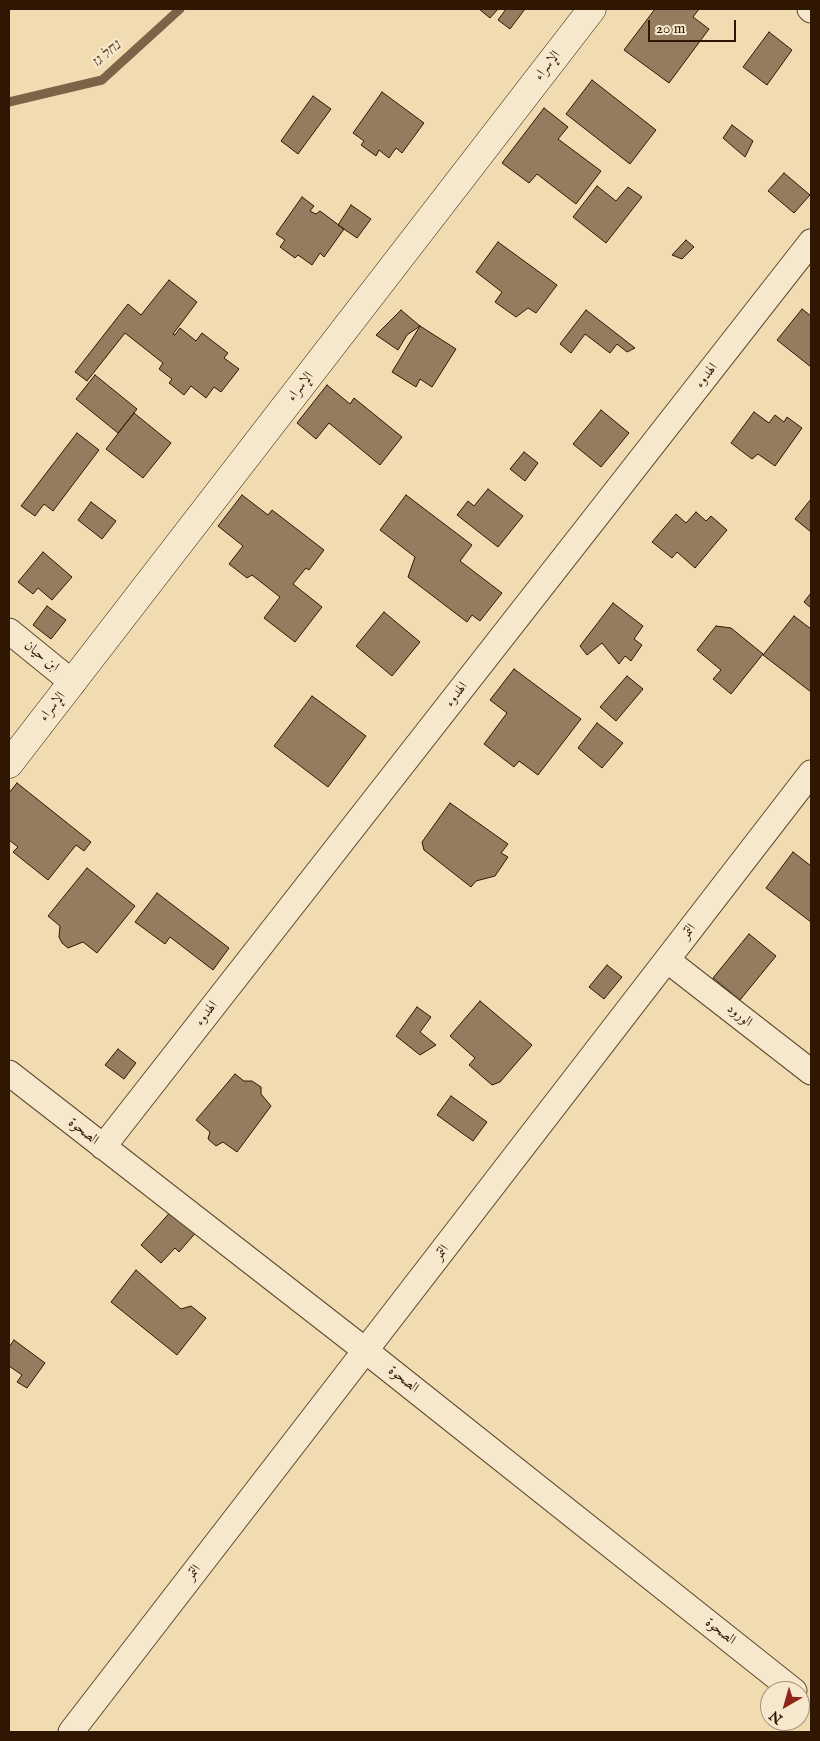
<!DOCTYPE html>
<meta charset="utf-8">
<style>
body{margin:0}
#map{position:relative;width:820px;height:1741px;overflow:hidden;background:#f1dbb1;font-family:"IM FELL English",serif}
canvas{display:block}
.frame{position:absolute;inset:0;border:10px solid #301704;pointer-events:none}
.north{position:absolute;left:760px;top:1681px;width:50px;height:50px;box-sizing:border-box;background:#f6e8cc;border:1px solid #a7947c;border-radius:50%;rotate:218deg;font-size:14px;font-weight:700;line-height:20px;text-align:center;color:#301704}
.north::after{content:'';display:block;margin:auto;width:18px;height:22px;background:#8f2418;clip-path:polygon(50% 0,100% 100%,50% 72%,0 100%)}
.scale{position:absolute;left:648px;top:20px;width:88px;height:22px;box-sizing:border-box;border:2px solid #301704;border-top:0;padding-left:6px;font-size:15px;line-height:18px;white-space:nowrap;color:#301704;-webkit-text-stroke:4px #f6e8cc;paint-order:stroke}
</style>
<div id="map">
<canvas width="820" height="1741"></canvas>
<div class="frame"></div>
<div class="north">N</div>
<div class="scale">20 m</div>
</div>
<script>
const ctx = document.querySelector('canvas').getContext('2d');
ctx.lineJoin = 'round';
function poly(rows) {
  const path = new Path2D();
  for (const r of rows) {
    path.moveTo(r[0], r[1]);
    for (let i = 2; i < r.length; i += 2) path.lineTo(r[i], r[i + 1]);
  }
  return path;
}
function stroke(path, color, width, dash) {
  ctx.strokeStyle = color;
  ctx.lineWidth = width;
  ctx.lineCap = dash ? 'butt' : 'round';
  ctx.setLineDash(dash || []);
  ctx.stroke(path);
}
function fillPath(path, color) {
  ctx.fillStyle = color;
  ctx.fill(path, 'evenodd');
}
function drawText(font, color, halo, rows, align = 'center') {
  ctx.font = font + ' "IM FELL English",Amiri,"Frank Ruhl Libre",serif';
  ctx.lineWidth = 4.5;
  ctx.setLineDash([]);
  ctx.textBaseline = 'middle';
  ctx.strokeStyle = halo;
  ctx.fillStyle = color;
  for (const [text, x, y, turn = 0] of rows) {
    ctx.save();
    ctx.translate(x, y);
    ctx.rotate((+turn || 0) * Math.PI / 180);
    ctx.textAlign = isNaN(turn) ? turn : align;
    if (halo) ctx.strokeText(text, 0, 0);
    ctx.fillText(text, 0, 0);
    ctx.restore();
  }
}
const stream = poly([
 [9,102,102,80,180,9]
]);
const building = poly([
 [479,9,498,9,490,18,479,9],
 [506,9,525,9,510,29,498,20,506,9],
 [655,9,699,9,693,17,709,29,669,83,624,50,655,9],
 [769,32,792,50,767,85,743,67,769,32],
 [592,80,656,130,630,164,566,114,592,80],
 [382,92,424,123,402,153,396,148,389,158,379,150,376,156,361,145,364,141,353,133,382,92],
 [313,96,331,109,298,154,281,141,313,96],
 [544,108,568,127,558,139,601,171,576,204,537,174,529,183,502,163,544,108],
 [732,125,753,141,745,157,723,138,732,125],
 [784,173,810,195,794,213,768,191,784,173],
 [597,186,616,201,628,187,642,197,606,243,573,217,597,186],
 [302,197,314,206,310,211,316,214,320,211,344,229,324,257,320,253,312,265,298,255,295,258,280,247,285,240,276,234,302,197],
 [351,205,371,219,357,238,338,225,351,205],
 [686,240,694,247,682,259,672,255,686,240],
 [498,242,557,285,536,313,528,308,516,317,495,302,502,292,476,272,498,242],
 [169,280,197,302,173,334,175,335,180,328,196,341,202,333,228,353,224,358,239,369,221,392,214,387,206,398,191,386,184,395,169,383,172,379,159,369,163,363,125,333,87,381,75,372,128,304,141,315,169,280],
 [802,309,811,316,811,367,777,340,802,309],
 [401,310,420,326,407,335,398,350,376,335,401,310],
 [586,310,635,348,627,352,617,344,610,353,585,334,571,353,560,344,586,310],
 [420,326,456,349,432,387,420,379,416,387,392,372,420,326],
 [95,375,137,409,118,433,76,399,95,375],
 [327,385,350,404,354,398,402,437,380,465,329,423,316,439,297,423,327,385],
 [601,410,629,433,601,467,573,444,601,410],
 [754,412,769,423,775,415,784,422,787,417,802,428,775,466,758,454,752,459,731,443,754,412],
 [134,413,171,443,143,478,106,449,134,413],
 [77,433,99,450,53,511,44,504,35,516,21,506,77,433],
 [524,452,538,463,525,481,510,469,524,452],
 [488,489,523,516,498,547,457,515,468,501,474,506,488,489],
 [242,495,268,515,272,510,324,550,309,570,306,568,293,584,322,607,295,642,264,618,280,597,252,575,247,578,229,564,243,546,218,526,242,495],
 [406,495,472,545,460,561,502,593,480,621,472,615,467,622,408,577,415,557,380,530,406,495],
 [811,499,811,532,795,519,811,499],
 [91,502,116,521,102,539,78,520,91,502],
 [696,512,706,521,711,516,727,530,695,568,677,552,672,558,652,542,676,514,686,523,696,512],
 [43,552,72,577,52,600,38,588,33,594,18,582,43,552],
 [811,593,811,608,804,602,811,593],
 [613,603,643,626,634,639,642,645,631,661,625,656,619,664,602,643,587,655,580,646,613,603],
 [47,606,66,620,51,639,33,625,47,606],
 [384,612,420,642,392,676,356,646,384,612],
 [794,616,811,629,811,692,763,655,794,616],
 [716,626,731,628,763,654,731,694,713,679,721,670,697,650,716,626],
 [514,669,581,719,538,775,519,761,514,767,484,744,507,713,490,700,514,669],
 [627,676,643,689,616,721,600,707,627,676],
 [312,696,366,736,328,787,274,746,312,696],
 [597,723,623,743,602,768,578,748,597,723],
 [17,783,91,842,84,851,76,845,48,880,13,852,18,847,9,840,9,793,17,783],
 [450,803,508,844,501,853,508,857,495,876,476,881,471,887,424,850,422,842,450,803],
 [793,852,811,866,811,922,766,888,793,852],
 [87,868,135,906,97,953,83,942,68,948,62,943,59,937,60,926,48,916,87,868],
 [157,893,229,948,213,970,170,937,165,944,135,922,157,893],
 [749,934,776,956,740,1000,713,978,749,934],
 [607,965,622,977,604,999,589,987,607,965],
 [480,1001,532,1045,500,1082,492,1085,469,1065,475,1058,450,1036,480,1001],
 [417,1007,431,1017,420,1032,436,1045,420,1055,396,1036,417,1007],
 [118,1049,136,1063,124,1079,105,1065,118,1049],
 [235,1074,244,1081,252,1081,261,1087,261,1094,271,1106,237,1152,223,1142,216,1146,208,1139,210,1132,196,1120,235,1074],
 [451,1096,487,1122,473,1141,437,1115,451,1096],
 [173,1209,198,1230,179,1252,175,1248,161,1263,141,1245,173,1209],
 [136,1270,181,1309,191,1306,206,1318,177,1355,111,1302,136,1270],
 [14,1340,45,1363,27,1388,17,1382,22,1375,9,1366,9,1347,14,1340]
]);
const street = poly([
 [810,9,811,10],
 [9,631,73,683],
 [667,960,811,1072],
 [9,1073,366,1351,794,1691],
 [103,1147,811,242],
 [71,1732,811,773]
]);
const secondary = poly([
 [9,764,592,9]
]);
const streetNames = [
 ["الإسراء",548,66,-52],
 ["الهدوء",707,376,-52],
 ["الإسراء",301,387,-52],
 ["ابن حيان",41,657,39],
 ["الهدوء",457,695,-52],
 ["الإسراء",53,707,-52],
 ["التمر",689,932,-52],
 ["الهدوء",207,1014,-52],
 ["الورود",739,1016,38],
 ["الصحوة",83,1132,38],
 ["التمر",442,1253,-52],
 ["الصحوة",403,1380,38],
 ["التمر",194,1573,-52],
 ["الصحوة",720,1632,38]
];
const waterNames = [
 ["נחל גז",107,55,-40]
];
stroke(stream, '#7c6448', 9);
fillPath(building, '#947d5e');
stroke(building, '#301704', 1);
stroke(street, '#60482f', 27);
stroke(secondary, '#301704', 29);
stroke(street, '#f6e8cc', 25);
stroke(secondary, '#f6e8cc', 28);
drawText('14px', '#301704', '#f6e8cc', streetNames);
drawText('italic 15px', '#634b32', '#f6e8cc', waterNames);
</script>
